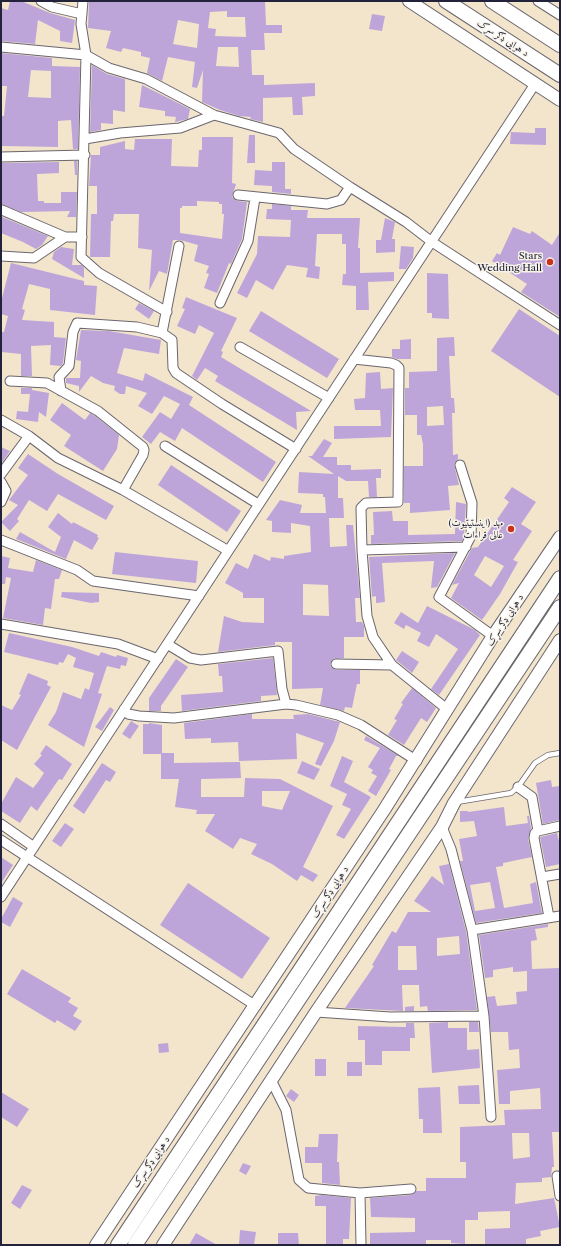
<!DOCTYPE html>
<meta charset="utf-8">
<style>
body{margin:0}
#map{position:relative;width:561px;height:1246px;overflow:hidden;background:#f2e5cc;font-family:"Libre Caslon Text",serif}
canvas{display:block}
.frame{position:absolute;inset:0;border:2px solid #22223b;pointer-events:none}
</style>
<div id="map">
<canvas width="561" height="1246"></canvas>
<div class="frame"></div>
</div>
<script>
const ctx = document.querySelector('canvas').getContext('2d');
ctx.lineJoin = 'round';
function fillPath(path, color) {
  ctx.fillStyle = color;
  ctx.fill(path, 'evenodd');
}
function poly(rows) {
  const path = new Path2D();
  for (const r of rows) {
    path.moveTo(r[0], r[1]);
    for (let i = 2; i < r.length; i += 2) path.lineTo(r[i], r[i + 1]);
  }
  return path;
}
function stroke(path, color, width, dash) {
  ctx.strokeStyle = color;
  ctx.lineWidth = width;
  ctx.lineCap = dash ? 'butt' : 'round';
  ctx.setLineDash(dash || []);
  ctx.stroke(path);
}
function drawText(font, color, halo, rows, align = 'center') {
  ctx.font = font + ' "Libre Caslon Text",Amiri,serif';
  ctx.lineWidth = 3;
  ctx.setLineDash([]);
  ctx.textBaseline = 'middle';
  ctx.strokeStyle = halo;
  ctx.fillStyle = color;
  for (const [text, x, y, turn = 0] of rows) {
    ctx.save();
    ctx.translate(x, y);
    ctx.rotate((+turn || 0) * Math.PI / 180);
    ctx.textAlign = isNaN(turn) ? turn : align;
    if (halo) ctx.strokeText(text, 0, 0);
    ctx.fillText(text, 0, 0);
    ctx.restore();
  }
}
const building = poly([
 [10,1,21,1,50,13,75,20,72,43,60,41,60,31,38,20,35,44,1,41,1,8,8,10],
 [89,1,265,1,266,25,282,25,282,33,264,33,265,50,251,50,252,75,264,75,264,85,315,83,315,96,302,97,303,115,293,115,292,97,263,98,263,122,250,119,251,117,239,116,220,110,202,102,203,70,197,88,192,87,195,62,168,57,162,81,147,73,150,58,141,56,141,52,123,48,121,52,106,48,111,31,88,28],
 [227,11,227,17,245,17,246,37,215,36,216,29,208,28,210,12],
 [178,20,199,24,197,48,173,44],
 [218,47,238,47,239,67,216,66],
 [372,14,385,16,382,31,369,29],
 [1,53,52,58,52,66,80,67,78,149,73,149,71,120,58,121,58,147,2,146,1,116,4,116,7,86,1,86],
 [31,70,51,71,51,98,28,97],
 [92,65,107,74,125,79,125,112,113,110,113,124,101,123,101,130,90,132],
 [142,85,190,109,188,119,175,122,176,117,165,116,165,111,139,107],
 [535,128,546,128,546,145,510,144,511,132,535,133],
 [249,135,255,135,255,163,247,163],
 [202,137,233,137,232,183,236,184,232,197,237,201,247,202,242,239,231,264,229,263,217,293,204,288,209,274,206,273,209,266,194,261,198,245,180,240,173,240,167,274,159,271,149,291,152,250,138,248,139,214,114,214,113,221,111,221,110,257,90,257,91,214,97,214,97,186,89,186,91,155,100,155,100,147,125,141,125,149,134,150,135,139,172,139,171,166,198,167,199,150,202,150],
 [197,201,219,202,219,204,222,204,222,214,224,214,222,239,180,233,180,208,182,208,182,206,197,206],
 [74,161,77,161,77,175,75,175],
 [59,162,59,173,37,174,38,201,44,201,44,203,61,203,61,192,77,192,76,217,67,217,70,211,21,212,1,204,1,163],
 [272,162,285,162,285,189,291,189,291,194,272,192,272,186,254,185,255,170,272,171],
 [272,204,291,206,291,210,308,210,307,218,360,218,358,248,360,248,360,273,394,272,394,281,368,282,369,310,356,310,356,286,342,285,343,274,346,274,346,244,342,244,342,234,317,234,315,266,320,267,319,279,306,277,308,268,287,265,273,290,256,280,247,298,237,293,257,254,258,236,290,237,291,220,266,219,267,209,272,209],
 [2,217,48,236,42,245,36,249,23,242,1,233],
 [385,218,395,222,392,239,395,239,395,252,376,253,376,240,381,240],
 [513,227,530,234,532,231,552,245,560,232,560,317,521,292,527,284,492,261,497,253,500,255],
 [401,246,414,247,413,258,406,269,399,269],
 [61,247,74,249,72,265,82,265,84,268,84,278,52,259,54,252],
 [11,263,84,281,84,285,97,286,95,315,50,310,50,289,29,284,22,309,25,310,22,320,54,322,54,337,66,338,63,363,61,366,50,365,51,345,31,346,32,376,21,376,21,354,1,352,1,332,4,332,8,316,1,314,1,302],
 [427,273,448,274,449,319,432,318,432,313,427,313],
 [186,297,237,318,221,351,223,352,221,357,311,411,296,412,297,430,215,381,218,376,205,368,197,380,192,376,214,333,199,325,195,334,177,326,185,309,182,308],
 [139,303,154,311,149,319,135,309],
 [519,309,560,336,560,397,491,351],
 [261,311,339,359,327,378,249,331],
 [81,330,109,331,161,340,159,354,124,348,117,373,143,381,145,373,193,397,189,405,276,462,263,482,182,428,175,441,160,432,151,444,142,437,160,412,171,419,180,404,164,396,152,414,138,406,147,393,126,386,125,394,120,394,114,390,115,386,103,383,91,376,79,392,79,386,66,383,66,378,80,378,81,361,76,360],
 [454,337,455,356,449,356,451,398,454,398,455,413,452,413,453,455,458,454,458,459,454,464,459,485,448,486,450,510,410,513,410,503,404,503,404,466,423,466,423,444,421,435,417,435,417,415,405,415,405,388,409,388,409,372,437,371,437,338],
 [443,406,444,425,427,426,427,407],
 [411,339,411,359,397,359,392,357,392,349,400,349,400,340],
 [380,372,381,389,393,388,391,437,334,439,334,426,381,426,380,410,355,410,354,399,365,398,366,373],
 [21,388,32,388,32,390,49,393,46,417,39,412,38,422,16,419,17,411,28,412,30,394,21,394],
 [62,403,85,420,90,413,95,416,119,435,117,449,103,471,64,446,71,435,50,420],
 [324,439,332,443,323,457,337,457,337,465,351,465,351,470,381,469,381,478,376,478,377,497,369,497,368,481,346,481,338,476,338,498,343,498,344,518,329,518,330,547,347,546,346,525,353,525,360,598,355,598,356,622,362,622,364,626,364,637,344,637,344,658,333,659,330,664,331,667,336,670,360,670,360,684,357,684,352,708,345,707,344,711,320,705,323,688,292,689,292,642,275,642,275,645,218,652,224,616,242,622,264,623,264,598,243,598,243,593,225,583,236,563,248,569,254,554,270,561,271,557,284,559,284,556,311,552,310,526,291,523,291,533,272,532,272,521,266,520,280,500,302,505,300,513,326,513,325,497,323,497,323,494,298,493,299,472,334,474,308,456,312,456],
 [303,584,328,585,329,616,303,615],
 [1,447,10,451,1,464],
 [28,454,58,474,114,506,106,520,58,494,47,511,29,500,17,519,19,521,10,531,1,522,18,505,9,500,28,475,18,468],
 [171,465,241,511,227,532,158,485],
 [512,487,536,502,521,524,532,531,513,560,518,562,500,594,482,620,451,598,459,583,452,585,472,548,478,547,509,502,504,498],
 [485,556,504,566,491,587,474,575],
 [456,502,466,504,464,536,462,541,371,544,371,535,374,535,373,512,392,511,393,521,408,521,408,535,455,534],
 [58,513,72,524,73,522,98,535,97,537,99,538,92,550,74,540,66,559,16,539,20,532,55,552,61,537,48,527],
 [115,552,198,561,196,583,112,574],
 [455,553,437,587,431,588,434,561,382,563,385,602,376,603,376,596,372,597,369,557],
 [1,556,10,558,8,568,33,572,36,560,62,570,59,579,55,579,51,609,45,608,43,625,3,618,11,578,6,577,5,584,1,584],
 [62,592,99,593,99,602,91,603,61,597],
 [427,606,475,630,480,635,439,695,431,689,458,649,436,634,429,647,417,641,421,633,406,625,404,629,394,623,401,612,418,623],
 [9,633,72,647,99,656,101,652,116,657,117,655,128,658,126,666,121,665,120,669,107,666,98,693,102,694,84,747,48,725,56,712,63,692,81,699,85,688,89,690,94,673,73,667,76,658,68,654,63,663,59,662,58,665,4,652],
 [402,651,419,662,412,673,396,660],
 [273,658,277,695,261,696,261,701,182,711,181,695,223,692,222,676,219,676,218,664],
 [176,659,188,667,161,706,161,711,149,711,149,698],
 [28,673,48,681,47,685,51,687,17,750,1,740,1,705,12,710,21,695,19,694],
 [412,688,436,708,427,722,421,718,404,745,388,735,397,720,394,719,403,704,401,703],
 [110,707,114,710,102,731,95,727],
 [252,714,252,719,294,719,293,715,308,714,340,722,334,741,321,766,315,764,324,743,296,733,297,759,239,761,238,742,211,743,211,738,185,739,184,723],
 [131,721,139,726,130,739,122,734],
 [149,723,162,725,162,753,174,753,174,763,240,762,241,778,201,779,201,797,244,797,245,778,280,779,333,806,303,867,318,875,313,882,301,875,297,881,272,864,251,854,257,844,240,838,233,849,205,831,215,814,196,814,197,810,175,807,179,779,161,779,161,754,143,754,143,724,149,724],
 [262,791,290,791,282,810,262,806],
 [366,736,399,756,396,756,389,769,391,770,376,796,368,791,377,776,371,773,373,770,368,767,380,748,364,740],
 [46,745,72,764,62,780,59,779,37,811,31,806,20,823,1,811,1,804,16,777,33,788,38,782,44,773,34,764,42,755,40,754],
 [342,756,353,761,344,782,371,797,344,839,336,835,351,809,342,805,347,794,330,786],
 [302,761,320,769,314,780,297,773],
 [102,763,116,772,110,782,106,780,84,814,73,806],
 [551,780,552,787,560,786,560,820,543,824,536,783],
 [504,807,506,826,528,823,527,816,529,816,531,828,528,839,532,857,503,863,503,866,496,867,504,908,533,903,530,884,536,882,542,913,476,923,460,861,463,861,459,839,477,836,474,821,460,822,460,811,468,811,468,812],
 [490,882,495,908,475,911,470,885],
 [65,823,74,829,61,847,52,841],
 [557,833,560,845,560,864,546,867,540,837],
 [1,857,13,865,1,883],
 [449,864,466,931,477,1010,428,1011,427,1006,420,1007,419,985,402,985,403,1011,345,1008,374,966,372,965,392,931,396,933,408,912,431,912,414,901,432,876,444,885,439,866],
 [459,936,460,954,437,956,437,938],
 [398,946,416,946,417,970,398,970],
 [188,883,270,938,242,979,160,925],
 [13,897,23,903,10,927,1,922,1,919],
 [548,924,548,927,535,929,537,940,531,941,532,969,559,968,560,1132,552,1132,554,1167,552,1167,551,1177,542,1178,542,1182,516,1183,515,1204,554,1198,560,1227,540,1231,541,1236,526,1239,526,1245,485,1245,485,1229,510,1228,510,1211,478,1212,478,1220,465,1220,465,1244,451,1243,451,1240,426,1240,426,1245,370,1245,370,1233,415,1232,415,1218,371,1217,370,1198,411,1195,416,1191,426,1191,426,1178,466,1178,466,1162,460,1162,460,1127,505,1125,504,1110,541,1109,540,1088,510,1091,510,1104,499,1104,497,1070,520,1068,519,1049,509,1050,508,1032,491,1032,487,997,495,996,497,1006,517,1004,516,992,527,991,527,971,513,972,513,967,493,970,493,977,485,978,479,935],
 [512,1133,529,1133,530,1157,513,1159],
 [22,969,71,998,68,1002,78,1008,73,1016,82,1021,75,1031,57,1020,55,1023,7,994],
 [414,1006,414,1011,405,1011,405,1007],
 [448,1022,448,1028,467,1028,467,1050,479,1049,480,1068,432,1073,429,1023],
 [469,1022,478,1022,479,1032,469,1032],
 [406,1023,414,1023,415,1038,410,1038,410,1051,382,1051,382,1065,365,1065,365,1040,358,1040,358,1026,406,1027],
 [168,1043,169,1052,159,1053,158,1044],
 [315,1059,326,1059,326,1076,315,1076],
 [347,1062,362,1062,362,1076,347,1076],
 [479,1085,480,1104,459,1104,458,1086],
 [440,1087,442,1133,423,1133,423,1119,419,1119,418,1088],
 [291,1089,299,1095,294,1102,286,1096],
 [1,1092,29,1109,17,1127,1,1117],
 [319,1134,338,1134,337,1162,339,1162,340,1185,322,1183,322,1163,305,1163,305,1147,318,1147],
 [243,1163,251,1166,246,1175,239,1171],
 [22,1185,32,1190,20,1209,11,1203],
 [322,1195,351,1198,349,1239,343,1239,343,1244,326,1245,326,1206,315,1206,315,1196],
 [240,1230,256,1232,254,1245,239,1245],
 [196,1233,217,1245,189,1245],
 [278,1233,298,1233,299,1245,278,1245]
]);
const lane = poly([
 [457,802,511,793,518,787,535,763,548,755,560,753]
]);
const street = poly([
 [41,1,52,7,82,14],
 [83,1,81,24,86,55,81,257,99,273,167,312],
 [538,1,560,15],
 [1,47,86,55,109,68,146,79,214,115,279,133,294,149,350,187,406,222,432,242,560,325],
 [85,139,120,133,180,128,214,115],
 [1,157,85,155],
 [238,195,327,204,341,200,350,187],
 [2,210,65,237],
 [1,256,34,258,65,237,82,237],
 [220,303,248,241,255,198],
 [162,333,179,246],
 [240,347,329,398],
 [354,359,391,363,396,365,399,368,398,502,366,503,361,508,362,550,367,616,373,637,392,665,448,710],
 [10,381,47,383,98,411,143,447,144,450,143,455,123,490],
 [61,391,59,377,69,366,73,332,77,323,137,327,162,333,172,340,173,368,176,373,222,404,296,449],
 [1,420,29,436,58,458,123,490,227,550],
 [165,446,258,504],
 [460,465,472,503,471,536,439,597,493,636],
 [1,474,29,436],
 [1,482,6,491,1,502],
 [1,540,77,570,93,581,199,596],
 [362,550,466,547],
 [1,624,118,644,158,659],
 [167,644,190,658,201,660,278,651,282,689,286,704],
 [336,664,392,665],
 [124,709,128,714,139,716,174,718,286,704,296,705,338,715,361,725,417,761],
 [518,787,532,797,538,831],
 [1,824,34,847],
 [442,827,451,849,472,930,484,1016,491,1117],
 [1,840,256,1006],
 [542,877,560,874],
 [1,897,535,84],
 [549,917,534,838,535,833,538,831,560,826],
 [472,930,560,916],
 [316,1012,390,1017,484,1016],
 [271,1080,286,1110,299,1180,308,1188,360,1193,411,1189],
 [557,1176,560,1196],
 [360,1193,361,1245]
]);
const secondary = poly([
 [409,1,560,100],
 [96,1245,384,810,493,636,560,537],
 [163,1245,316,1012,442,827,454,803,560,640]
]);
const primary = poly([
 [446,1,560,75],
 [492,1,560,45],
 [118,1245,560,578],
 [135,1245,560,607]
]);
const markers = [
 [550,262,4,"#c8321e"],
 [511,529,4,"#c8321e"]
];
const streetNames = [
 ["د هوایی ډګر سړک",503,38,33],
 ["د هوایی ډګر سړک",505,620,-57],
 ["د هوایی ډګر سړک",330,892,-57],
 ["د هوایی ډګر سړک",151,1162,-56]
];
const poiNames = [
 ["Stars",542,256],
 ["Wedding Hall",542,268],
 ["مهد (اینستیتیوت)",503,523],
 ["عالی قراءات",503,535]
];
fillPath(building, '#bea5d9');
stroke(lane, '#6b666e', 6);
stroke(street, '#6b666e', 11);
stroke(secondary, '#6b666e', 14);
stroke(primary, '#6b666e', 16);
stroke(lane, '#fff', 4.5);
stroke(street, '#fff', 9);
stroke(secondary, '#fff', 12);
stroke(primary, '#fff', 14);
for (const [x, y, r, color] of markers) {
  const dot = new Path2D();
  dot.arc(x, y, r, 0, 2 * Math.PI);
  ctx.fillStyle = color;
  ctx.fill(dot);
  stroke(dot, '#f7f3e8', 1.5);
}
drawText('10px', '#22223b', '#f7f3e8', streetNames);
drawText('10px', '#22223b', '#f7f3e8', poiNames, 'right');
</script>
